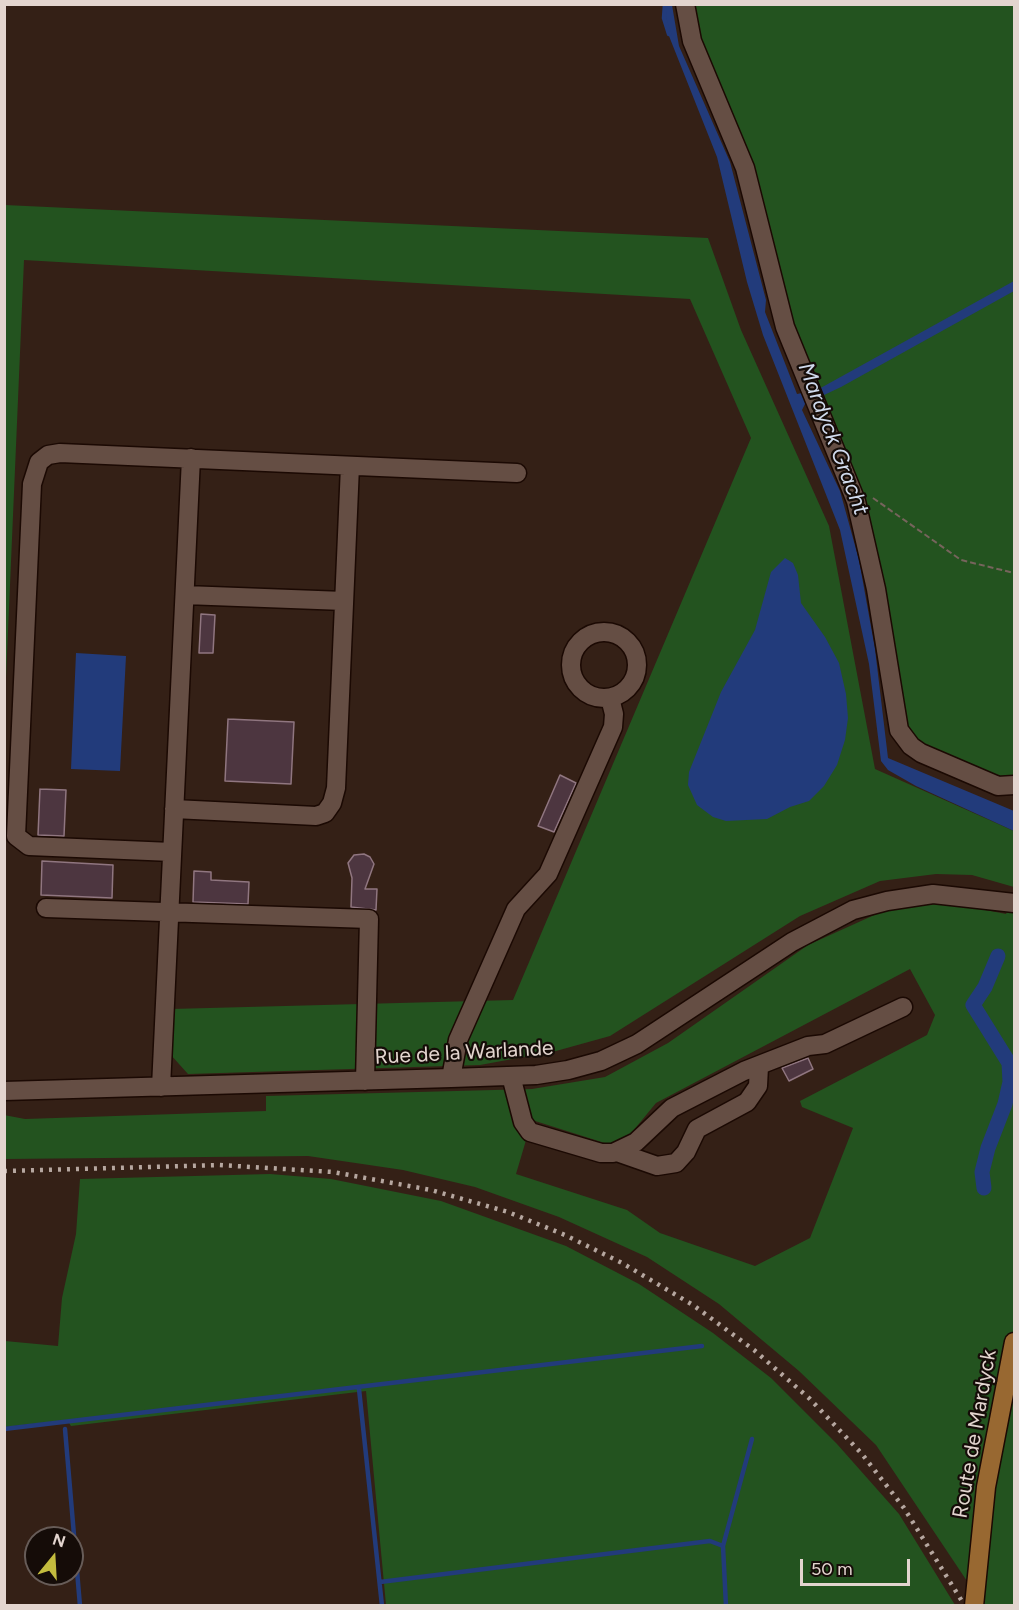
<!DOCTYPE html>
<style>
body{margin:0}
#map{position:relative;width:1019px;height:1610px;overflow:hidden;background:#342016;font-family:Figtree,sans-serif}
canvas{display:block}
.frame{position:absolute;inset:0;border:6px solid #e3d5cf;pointer-events:none}
.north{position:absolute;left:24px;top:1526px;width:60px;height:60px;box-sizing:border-box;background:#150c08;border:2px solid #675c58;border-radius:50%;rotate:18deg;font-size:16px;font-weight:700;line-height:24px;text-align:center;color:#e3d5cf}
.north::after{content:'';display:block;margin:auto;width:21px;height:27px;background:#c4bc3e;clip-path:polygon(50% 0,100% 100%,50% 72%,0 100%)}
.scale{position:absolute;left:800px;top:1559px;width:110px;height:27px;box-sizing:border-box;border:3px solid #e3d5cf;border-top:0;padding-left:8px;font-size:18px;line-height:21px;white-space:nowrap;color:#e3d5cf;-webkit-text-stroke:4px #150c08;paint-order:stroke}
</style>
<div id="map">
<canvas width="1019" height="1610"></canvas>
<div class="frame"></div>
<div class="north">N</div>
<div class="scale">50 m</div>
</div>
<script>
const ctx = document.querySelector('canvas').getContext('2d');
ctx.lineJoin = 'round';
function fillPath(path, color) {
  ctx.fillStyle = color;
  ctx.fill(path, 'evenodd');
}
function poly(rows) {
  const path = new Path2D();
  for (const r of rows) {
    if (r.length === 3) {
      path.moveTo(r[0] + r[2], r[1]);
      path.arc(r[0], r[1], r[2], 0, 2 * Math.PI);
      continue;
    }
    path.moveTo(r[0], r[1]);
    for (let i = 2; i < r.length; i += 2) path.lineTo(r[i], r[i + 1]);
  }
  return path;
}
function stroke(path, color, width, dash) {
  ctx.strokeStyle = color;
  ctx.lineWidth = width;
  ctx.lineCap = dash ? 'butt' : 'round';
  ctx.setLineDash(dash || []);
  ctx.stroke(path);
}
function drawText(font, color, halo, rows, align = 'center') {
  ctx.font = font + ' Figtree,sans-serif';
  ctx.lineWidth = 4.5;
  ctx.setLineDash([]);
  ctx.textBaseline = 'middle';
  ctx.strokeStyle = halo;
  ctx.fillStyle = color;
  for (const [text, x, y, turn = 0] of rows) {
    ctx.save();
    ctx.translate(x, y);
    ctx.rotate((+turn || 0) * Math.PI / 180);
    ctx.textAlign = isNaN(turn) ? turn : align;
    if (halo) ctx.strokeText(text, 0, 0);
    ctx.fillText(text, 0, 0);
    ctx.restore();
  }
}
const green = poly([
 [693,5,1014,5,1014,795,921,745,905,729,883,591,704,56],
 [5,205,708,238,741,330,829,526,875,769,1014,831,1014,887,972,875,936,874,880,881,800,916,610,1036,556,1051,480,1065,188,1074,170,1054,171,1009,513,1000,751,438,690,299,24,260,5,701],
 [1014,896,1014,1605,983,1605,876,1445,799,1371,719,1304,647,1257,559,1217,475,1187,403,1170,308,1156,5,1159,4,1115,25,1119,266,1111,266,1096,532,1089,605,1077,668,1043,808,945,892,907,950,903,1006,914],
 [910,969,935,1015,927,1035,800,1101,802,1107,853,1128,810,1238,755,1266,660,1233,627,1210,516,1174,532,1120,611,1145,624,1142,656,1103],
 [270,1174,331,1179,441,1201,566,1246,639,1284,713,1333,771,1378,837,1444,899,1514,955,1605,386,1605,366,1391,71,1426,67,1420,5,1427,5,1341,58,1346,62,1298,76,1234,80,1179]
]);
const water = poly([
 [665,5,672,5,679,46,730,162,766,300,765,312,797,394,817,390,1014,281,1014,291,841,387,805,404,802,410,840,491,859,560,875,649,888,758,1014,811,1014,831,916,786,888,770,881,761,869,664,840,530,763,335,747,282,717,157,667,31],
 [785,558,793,563,798,575,801,603,825,637,839,663,846,694,848,718,845,740,837,765,824,786,809,801,790,807,767,819,726,821,713,817,697,805,688,785,689,772,721,692,755,630,771,572],
 [76,653,126,656,120,771,71,769]
]);
const stream = poly([
 [665,4,664,18,669,34],
 [359,1389,382,1606],
 [4,1429,702,1346],
 [65,1429,80,1606],
 [380,1582,710,1541,723,1546],
 [726,1606,723,1546,752,1439]
]);
const canal = poly([
 [984,1188,982,1172,988,1148,1005,1104,1010,1082,1009,1063,973,1005,985,987,998,956]
]);
const building = poly([
 [201,614,215,615,213,653,199,653,201,614],
 [228,719,294,722,291,784,225,781,228,719],
 [560,775,576,783,554,832,538,826,560,775],
 [40,789,66,790,64,836,38,835,40,789],
 [364,854,370,857,374,864,365,889,377,889,376,910,351,907,352,878,348,863,354,855,364,854],
 [42,861,113,865,112,898,41,895,42,861],
 [194,871,211,872,211,880,249,882,248,904,193,902,194,871],
 [808,1058,813,1069,789,1081,782,1068,808,1058]
]);
const path = poly([
 [873,498,961,560,1014,573]
]);
const minor = poly([
 [685,4,692,41,745,168,785,327,856,501,876,589,899,730,911,746,921,753,998,786,1014,785],
 [185,595,344,601],
 [604,665,33],
 [174,809,316,816,325,813,332,803,336,788,350,466],
 [172,852,29,846,16,836,32,484,39,462,48,455,60,453,517,473],
 [46,908,369,919,365,1081],
 [511,1076,523,1122,530,1132,601,1153,613,1153,636,1142,672,1108,744,1071,808,1046,825,1044,903,1007],
 [451,1078,458,1040,516,909,548,874,613,727,614,714,610,698],
 [161,1087,191,458],
 [4,1091,451,1078,536,1075,568,1070,601,1061,637,1044,792,942,853,910,887,901,933,894,1014,903],
 [617,1152,657,1166,676,1163,686,1152,697,1129,747,1102,758,1086,759,1067]
]);
const major = poly([
 [974,1606,986,1487,1014,1342]
]);
const rail = poly([
 [4,1171,219,1165,333,1172,431,1190,508,1212,565,1235,622,1263,693,1305,754,1350,810,1399,862,1454,904,1508,965,1606]
]);
const streetNames = [
 ["Rue de la Warlande",464,1053,-3],
 ["Route de Mardyck",975,1434,-80]
];
const waterNames = [
 ["Mardyck Gracht",833,439,69]
];
fillPath(green, '#23531f');
fillPath(water, '#223b7b');
stroke(stream, '#223b7b', 4.5);
stroke(canal, '#223b7b', 15);
fillPath(building, '#4d3640');
stroke(building, '#907680', 1.5);
stroke(minor, '#1b0903', 21);
stroke(major, '#1b0903', 21);
stroke(path, '#76645c', 2, [6, 3]);
stroke(minor, '#654e44', 18);
stroke(major, '#986831', 18);
stroke(rail, '#b6a7a0', 4.5, [3, 6]);
drawText('21px', '#e3d5cf', '#150c08', streetNames);
drawText('italic 22px', '#d0daed', '#150c08', waterNames);
</script>
